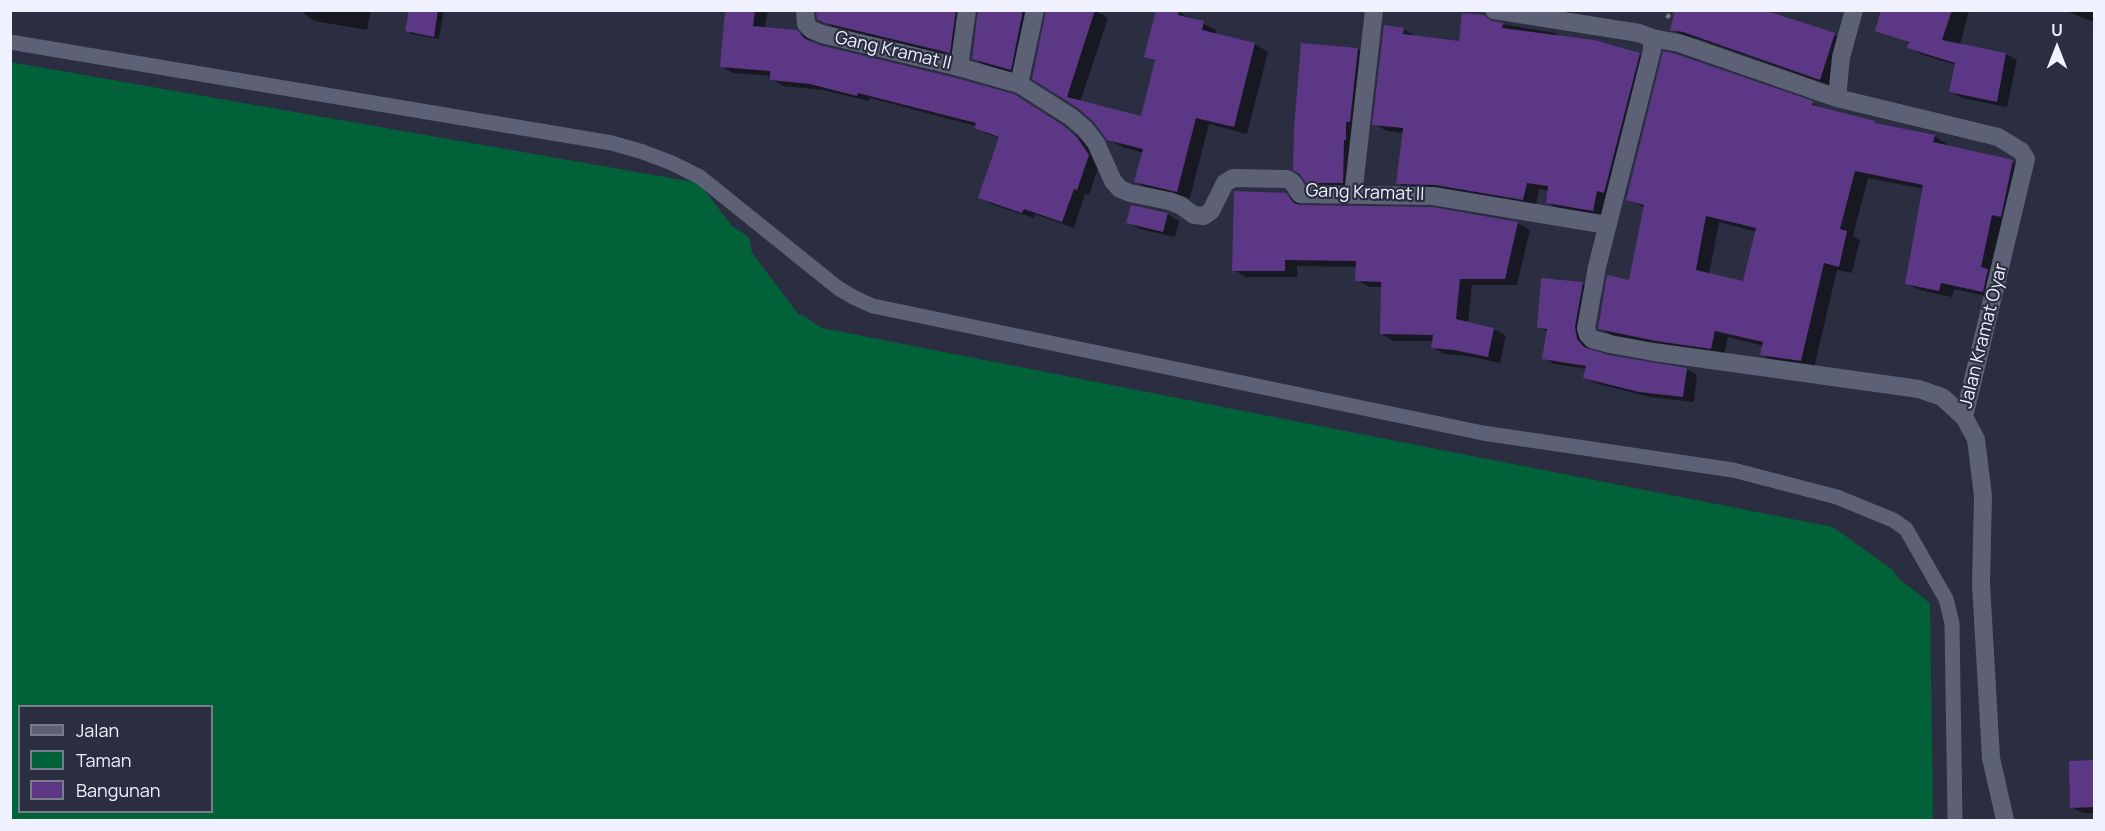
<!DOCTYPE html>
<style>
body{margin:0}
#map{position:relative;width:2105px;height:831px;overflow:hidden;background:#2b2e40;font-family:Manrope,sans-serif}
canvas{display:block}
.frame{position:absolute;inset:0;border:12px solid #eff2fe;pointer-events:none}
.legend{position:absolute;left:18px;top:705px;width:195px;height:108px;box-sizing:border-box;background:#2b2e40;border:2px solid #797c8c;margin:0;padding:8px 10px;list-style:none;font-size:18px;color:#eff2fe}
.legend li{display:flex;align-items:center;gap:12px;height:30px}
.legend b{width:30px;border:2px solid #797c8c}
.north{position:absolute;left:2027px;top:18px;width:60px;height:60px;-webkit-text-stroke:4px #2b2e40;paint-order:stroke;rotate:0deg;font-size:16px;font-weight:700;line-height:24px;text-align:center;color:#eff2fe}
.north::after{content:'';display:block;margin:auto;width:21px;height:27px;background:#eff2fe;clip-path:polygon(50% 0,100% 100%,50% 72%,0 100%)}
</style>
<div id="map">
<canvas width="2105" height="831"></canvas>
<div class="frame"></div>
<ul class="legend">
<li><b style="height:8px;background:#5d6175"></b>Jalan</li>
<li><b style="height:16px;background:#01623a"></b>Taman</li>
<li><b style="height:16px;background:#5c3785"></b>Bangunan</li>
</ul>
<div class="north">U</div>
</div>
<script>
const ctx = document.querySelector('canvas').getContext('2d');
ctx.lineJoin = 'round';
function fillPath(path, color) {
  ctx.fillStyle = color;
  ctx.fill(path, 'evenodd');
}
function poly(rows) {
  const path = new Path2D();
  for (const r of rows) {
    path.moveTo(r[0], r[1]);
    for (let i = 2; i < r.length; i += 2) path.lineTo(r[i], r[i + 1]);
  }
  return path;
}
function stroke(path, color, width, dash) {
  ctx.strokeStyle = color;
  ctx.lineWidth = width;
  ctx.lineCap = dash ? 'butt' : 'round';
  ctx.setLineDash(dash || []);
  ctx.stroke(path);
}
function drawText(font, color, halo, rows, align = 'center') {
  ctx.font = font + ' Manrope,sans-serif';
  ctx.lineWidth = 4.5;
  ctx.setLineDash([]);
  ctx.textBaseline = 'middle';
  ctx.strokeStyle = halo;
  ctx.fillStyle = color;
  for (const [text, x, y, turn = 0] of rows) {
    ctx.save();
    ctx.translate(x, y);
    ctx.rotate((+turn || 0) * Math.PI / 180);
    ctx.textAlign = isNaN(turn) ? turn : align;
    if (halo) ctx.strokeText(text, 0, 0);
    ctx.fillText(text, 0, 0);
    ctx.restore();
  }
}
const green = poly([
 [10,62,699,183,732,226,749,237,752,253,799,315,802,315,822,328,1833,527,1893,570,1898,578,1930,603,1933,820,11,820],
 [20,706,212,706,212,812,20,812]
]);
const shadow = poly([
 [304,10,371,10,367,30,315,21,304,14],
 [410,10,444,10,439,39,412,34,407,31],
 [725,10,768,10,765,28,796,31,808,38,814,44,1026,103,1076,135,1088,145,1100,162,1089,195,1085,194,1074,228,1035,214,1034,218,991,204,979,197,1000,138,987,134,976,127,976,126,870,98,869,101,823,90,783,86,771,79,771,76,733,73,721,66],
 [819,10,972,10,962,59,833,27,819,19],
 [980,10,1040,10,1023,76,986,66,973,58],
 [1094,10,1108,18,1080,102,1142,118,1156,62,1146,56,1178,12,1216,30,1215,34,1255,44,1268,52,1247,134,1209,124,1190,198,1149,189,1136,182,1144,153,1122,147,1108,139,1095,121,1079,107,1033,78],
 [1544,10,1572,10,1571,15],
 [1909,10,1969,10,1960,45,2006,54,2017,60,2007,107,1962,98,1951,92,1956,65,1920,54,1909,47,1910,44,1900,38],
 [2066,10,2094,10,2094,22,2071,13],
 [1495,23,1555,33,1564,38,1639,54,1652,62,1605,217,1561,210,1548,203,1549,191,1539,189,1536,206,1410,191,1398,183,1404,133,1387,131,1374,124,1403,29,1416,36,1460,43],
 [1672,29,1834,35,1846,41,1832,86,1696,38,1684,36],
 [1303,44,1358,49,1369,55,1353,189,1319,188,1307,182],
 [1812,103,1823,109,1875,122,1880,125,1934,136,1947,144,1947,146,2013,162,2026,170,1995,298,1954,289,1952,297,1919,290,1906,283,1924,189,1868,178,1853,236,1860,240,1852,273,1837,270,1814,368,1775,362,1762,355,1764,346,1728,337,1724,355,1670,348,1613,336,1600,328,1630,282,1645,208,1627,199],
 [1719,222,1757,232,1745,283,1709,275],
 [1285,194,1298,202,1302,207,1518,223,1530,230,1517,285,1472,285,1468,323,1494,329,1506,336,1500,363,1467,356,1444,354,1432,347,1433,341,1393,341,1382,334,1383,287,1369,287,1357,280,1357,267,1297,266,1297,277,1246,277,1234,270],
 [1132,206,1168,214,1179,221,1175,237,1140,229,1128,222],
 [1582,283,1593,289,1588,346,1592,351,1608,357,1686,369,1697,375,1694,402,1650,397,1595,383,1585,377,1586,369,1554,364,1544,358,1548,332,1538,327],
 [2093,762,2094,813,2083,813,2071,807]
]);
const building = poly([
 [409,10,438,10,434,37,405,31],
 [725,10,755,10,753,26,797,30,804,38,819,45,956,78,1014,94,1064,126,1077,137,1089,155,1077,190,1074,189,1062,222,1024,209,1022,213,978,198,999,137,974,128,976,123,858,93,857,96,810,84,770,80,770,71,720,67],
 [816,10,956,10,950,53,825,23,817,19],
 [978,10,1023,10,1011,70,972,59],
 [1046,10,1095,10,1067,97,1141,116,1155,60,1144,57,1156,10,1179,10,1178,15,1204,21,1202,30,1255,43,1234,127,1196,118,1177,192,1134,182,1143,149,1107,140,1094,122,1078,108,1032,79],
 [1675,10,1764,10,1835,33,1820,80,1683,32,1670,30],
 [1881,10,1952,10,1942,40,2006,53,1997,102,1949,92,1955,63,1907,48,1909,42,1875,31],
 [1462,13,1484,15,1492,21,1503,23,1502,28,1594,40,1640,53,1604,193,1597,191,1593,211,1546,203,1548,186,1527,183,1523,200,1435,185,1396,184,1403,128,1372,125,1384,25,1404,28,1403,34,1459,41],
 [1301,43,1358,48,1350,122,1346,122,1346,140,1344,140,1343,183,1306,183,1300,174,1293,170,1294,128],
 [1663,51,1676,54,1813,101,1812,105,1875,121,1875,123,1935,135,1933,142,2013,160,2001,217,1992,215,1981,267,1988,269,1983,292,1941,283,1939,291,1905,284,1923,185,1855,171,1840,229,1847,231,1839,267,1824,263,1801,361,1760,355,1763,342,1715,331,1711,349,1656,341,1598,329,1607,275,1629,280,1644,205,1626,200],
 [1706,216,1756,228,1743,281,1696,270],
 [1234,191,1286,193,1294,203,1300,205,1432,207,1518,222,1505,279,1460,279,1456,319,1494,328,1488,357,1454,350,1431,348,1433,335,1380,334,1381,282,1355,281,1356,261,1285,260,1285,271,1232,271],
 [1131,205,1168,213,1163,232,1126,223],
 [1541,278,1583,282,1575,327,1577,339,1584,347,1608,355,1687,368,1683,397,1639,392,1583,378,1586,366,1542,359,1547,329,1537,328],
 [2094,760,2094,807,2070,808,2069,761]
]);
const path = poly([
 [1667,18,1672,10]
]);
const lane = poly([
 [10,42,612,143,643,152,672,163,700,177,838,288,855,298,873,306,1483,433,1733,470,1837,497,1893,520,1906,529,1946,599,1952,623,1955,820]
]);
const street = poly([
 [805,10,806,24,812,30,822,34,959,67,1019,84,1071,117,1085,129,1096,143,1113,181,1120,189,1130,193,1169,201,1180,205,1194,215,1204,216,1211,211,1225,183,1233,178,1287,179,1293,183,1300,194,1433,196,1607,225],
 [1494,10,1639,33,1652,38,1652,50,1597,267,1586,328,1588,335,1592,339,1610,344,1654,352,1919,389,1942,397,1964,417],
 [1652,38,1679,43,1837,98,1998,137,2021,151,2026,159,1964,417,1976,439,1983,496,1981,584,1991,758,2005,820],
 [959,67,967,10],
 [1019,84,1035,10],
 [1837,98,1841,57,1854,10],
 [1353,195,1374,10]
]);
const streetNames = [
 ["Gang Kramat II",893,51,13],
 ["Gang Kramat II",1365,193,2],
 ["Jalan Kramat Oyar",1984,336,-76]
];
fillPath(green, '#01623a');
fillPath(shadow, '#0007');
fillPath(building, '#5c3785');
stroke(path, '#757888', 4, [4.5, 3]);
stroke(lane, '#5d6175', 15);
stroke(street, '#5d6175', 18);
drawText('18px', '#eff2fe', '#2b2e40', streetNames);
</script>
